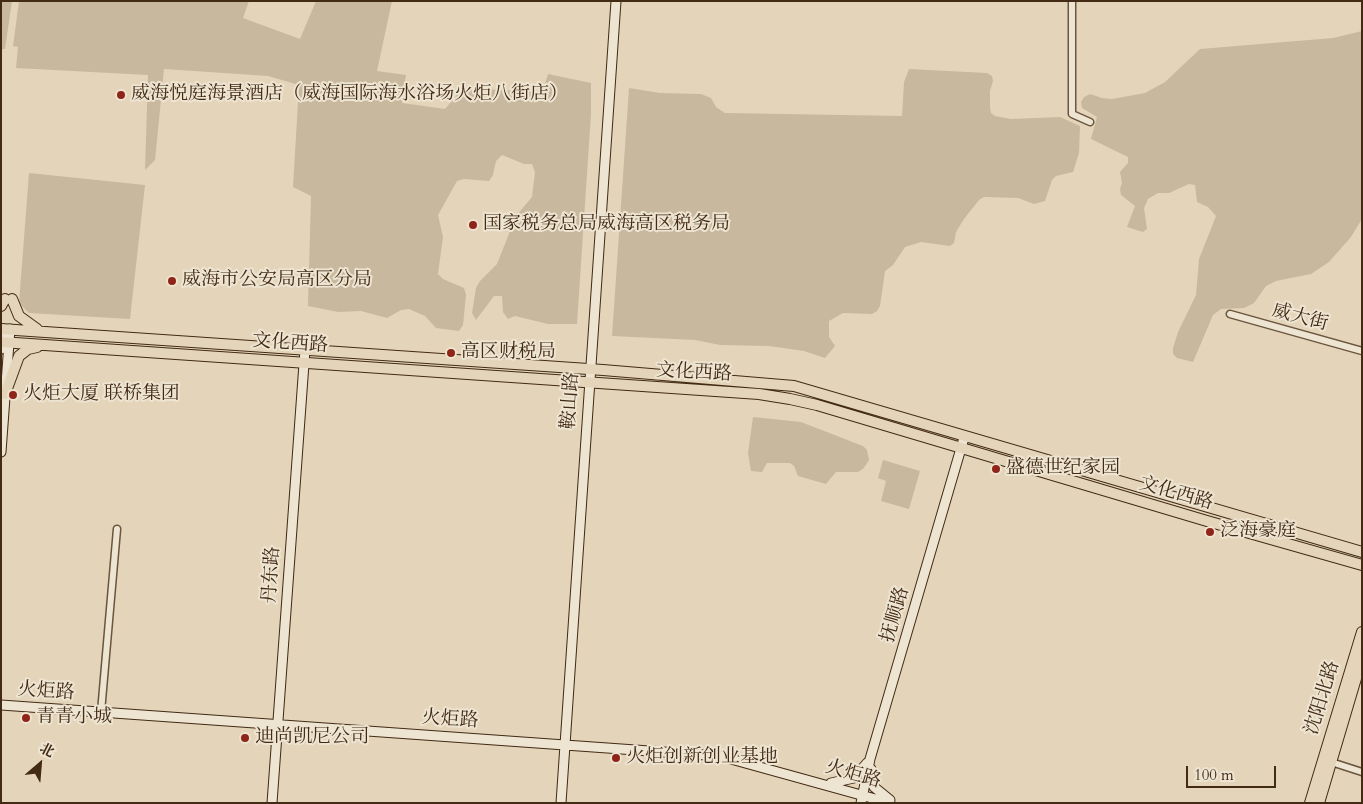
<!DOCTYPE html>
<meta charset="utf-8">
<style>
body{margin:0}
#map{position:relative;width:1363px;height:804px;overflow:hidden;background:#e4d5ba;font-family:Cardo,"Noto Serif SC",serif}
canvas{display:block}
.frame{position:absolute;inset:0;border:2px solid #422a14;pointer-events:none}
.north{position:absolute;left:15px;top:739px;width:50px;height:50px;-webkit-text-stroke:4px #ede4d2;paint-order:stroke;rotate:27deg;font-size:14px;font-weight:700;line-height:20px;text-align:center;color:#422a14}
.north::after{content:'';display:block;margin:auto;width:18px;height:22px;background:#422a14;clip-path:polygon(50% 0,100% 100%,50% 72%,0 100%)}
.scale{position:absolute;left:1186px;top:766px;width:90px;height:22px;box-sizing:border-box;border:2px solid #422a14;border-top:0;padding-left:6px;font-size:15px;line-height:18px;white-space:nowrap;color:#422a14;-webkit-text-stroke:4px #ede4d2;paint-order:stroke}
</style>
<div id="map">
<canvas width="1363" height="804"></canvas>
<div class="frame"></div>
<div class="north">北</div>
<div class="scale">100 m</div>
</div>
<script>
const ctx = document.querySelector('canvas').getContext('2d');
ctx.lineJoin = 'round';
function fillPath(path, color) {
  ctx.fillStyle = color;
  ctx.fill(path, 'evenodd');
}
function poly(rows) {
  const path = new Path2D();
  for (const r of rows) {
    path.moveTo(r[0], r[1]);
    for (let i = 2; i < r.length; i += 2) path.lineTo(r[i], r[i + 1]);
  }
  return path;
}
function stroke(path, color, width, dash) {
  ctx.strokeStyle = color;
  ctx.lineWidth = width;
  ctx.lineCap = dash ? 'butt' : 'round';
  ctx.setLineDash(dash || []);
  ctx.stroke(path);
}
function drawText(font, color, halo, rows, align = 'center') {
  ctx.font = font + ' Cardo,"Noto Serif SC",serif';
  ctx.lineWidth = 4;
  ctx.setLineDash([]);
  ctx.textBaseline = 'middle';
  ctx.strokeStyle = halo;
  ctx.fillStyle = color;
  for (const [text, x, y, turn = 0] of rows) {
    ctx.save();
    ctx.translate(x, y);
    ctx.rotate((+turn || 0) * Math.PI / 180);
    ctx.textAlign = isNaN(turn) ? turn : align;
    if (halo) ctx.strokeText(text, 0, 0);
    ctx.fillText(text, 0, 0);
    ctx.restore();
  }
}
const green = poly([
 [1,1,12,1,5,49,1,49],
 [19,1,249,1,243,18,300,39,316,1,392,1,377,71,406,75,402,103,445,109,461,90,487,89,531,92,534,103,540,100,548,74,591,83,591,114,577,324,548,324,515,316,508,319,503,312,502,296,494,296,476,320,472,313,476,288,480,281,497,264,516,216,532,197,535,172,532,164,524,164,502,155,496,161,493,175,489,181,464,179,457,181,438,215,443,237,438,274,443,279,464,288,466,295,463,325,459,331,436,328,425,316,409,309,401,310,387,318,361,311,338,312,308,306,311,196,293,187,299,85,268,76,164,69,155,160,145,170,148,75,16,68,18,47,13,46],
 [1362,31,1362,219,1351,237,1329,262,1311,274,1276,281,1266,286,1254,303,1244,308,1221,309,1213,315,1193,362,1177,358,1173,354,1173,348,1178,332,1196,295,1199,259,1216,216,1208,207,1197,202,1195,185,1189,184,1169,193,1158,193,1148,199,1144,208,1147,229,1143,232,1127,227,1135,206,1121,195,1120,189,1122,183,1120,172,1128,163,1128,157,1091,139,1097,117,1082,108,1081,102,1084,97,1090,94,1102,98,1112,99,1145,93,1165,82,1200,49,1333,38],
 [909,69,987,73,992,76,993,81,990,91,990,107,991,113,995,116,1011,119,1060,117,1080,126,1079,153,1073,172,1056,176,1052,180,1045,201,1034,204,1018,198,984,197,979,200,964,219,956,232,954,243,950,246,921,242,905,247,893,265,885,271,880,306,877,311,872,314,843,313,829,321,829,337,835,346,825,358,804,351,769,346,720,345,695,340,612,336,629,88,660,93,701,94,711,98,716,107,725,113,902,116,904,82],
 [29,173,145,185,130,319,29,313,19,303],
 [753,417,801,422,863,446,867,450,869,460,863,469,858,472,836,472,826,484,798,476,794,466,790,463,767,463,762,472,751,471,748,453],
 [883,460,920,471,909,509,881,501,886,481,878,478]
]);
const street = poly([
 [1072,1,1072,114,1090,122],
 [1230,314,1362,351],
 [101,712,117,529],
 [1328,761,1362,772]
]);
const secondary = poly([
 [1,349,3,329],
 [1,452,10,329],
 [1,705,720,756,890,803],
 [871,769,871,780,874,787,890,800],
 [831,783,854,778,867,763],
 [272,803,305,350],
 [561,803,616,1],
 [861,803,870,759,964,438]
]);
const primary = poly([
 [12,299,19,316,37,329],
 [1,306,5,299],
 [1,329,603,370,794,386,1362,552],
 [1,342,759,394,790,399,817,405,1207,521,1362,565],
 [5,394,19,356,28,349,37,347],
 [1310,803,1362,632],
 [1319,803,1362,658]
]);
const markers = [
 [121,95,5,"#8f2418"],
 [473,225,5,"#8f2418"],
 [172,281,5,"#8f2418"],
 [451,353,5,"#8f2418"],
 [13,395,5,"#8f2418"],
 [996,469,5,"#8f2418"],
 [1210,532,5,"#8f2418"],
 [26,718,5,"#8f2418"],
 [245,738,5,"#8f2418"],
 [616,758,5,"#8f2418"]
];
const poiNames = [
 ["威海悦庭海景酒店（威海国际海水浴场火炬八街店）",131,95],
 ["国家税务总局威海高区税务局",483,225],
 ["威海市公安局高区分局",182,281],
 ["高区财税局",461,353],
 ["火炬大厦 联桥集团",23,395],
 ["盛德世纪家园",1006,469],
 ["泛海豪庭",1220,532],
 ["青青小城",36,718],
 ["迪尚凯尼公司",255,738],
 ["火炬创新创业基地",626,758]
];
const streetNames = [
 ["威大街",1300,318,15],
 ["文化西路",290,344,4],
 ["文化西路",694,373,3],
 ["鞍山路",571,401,-86],
 ["文化西路",1176,494,16],
 ["丹东路",272,575,-86],
 ["抚顺路",896,615,-74],
 ["火炬路",46,692,4],
 ["沈阳北路",1323,698,-73],
 ["火炬路",450,720,4],
 ["火炬路",853,775,16]
];
fillPath(green, '#c8b89e');
stroke(street, '#6a553e', 9);
stroke(secondary, '#422a14', 11);
stroke(primary, '#422a14', 12);
stroke(street, '#ede4d2', 6);
stroke(secondary, '#ede4d2', 9);
stroke(primary, '#e4d5ba', 10);
for (const [x, y, r, color] of markers) {
  const dot = new Path2D();
  dot.arc(x, y, r, 0, 2 * Math.PI);
  ctx.fillStyle = color;
  ctx.fill(dot);
  stroke(dot, '#ede4d2', 2);
}
drawText('19px', '#422a14', '#ede4d2', poiNames, 'left');
drawText('19px', '#422a14', '#ede4d2', streetNames);
</script>
